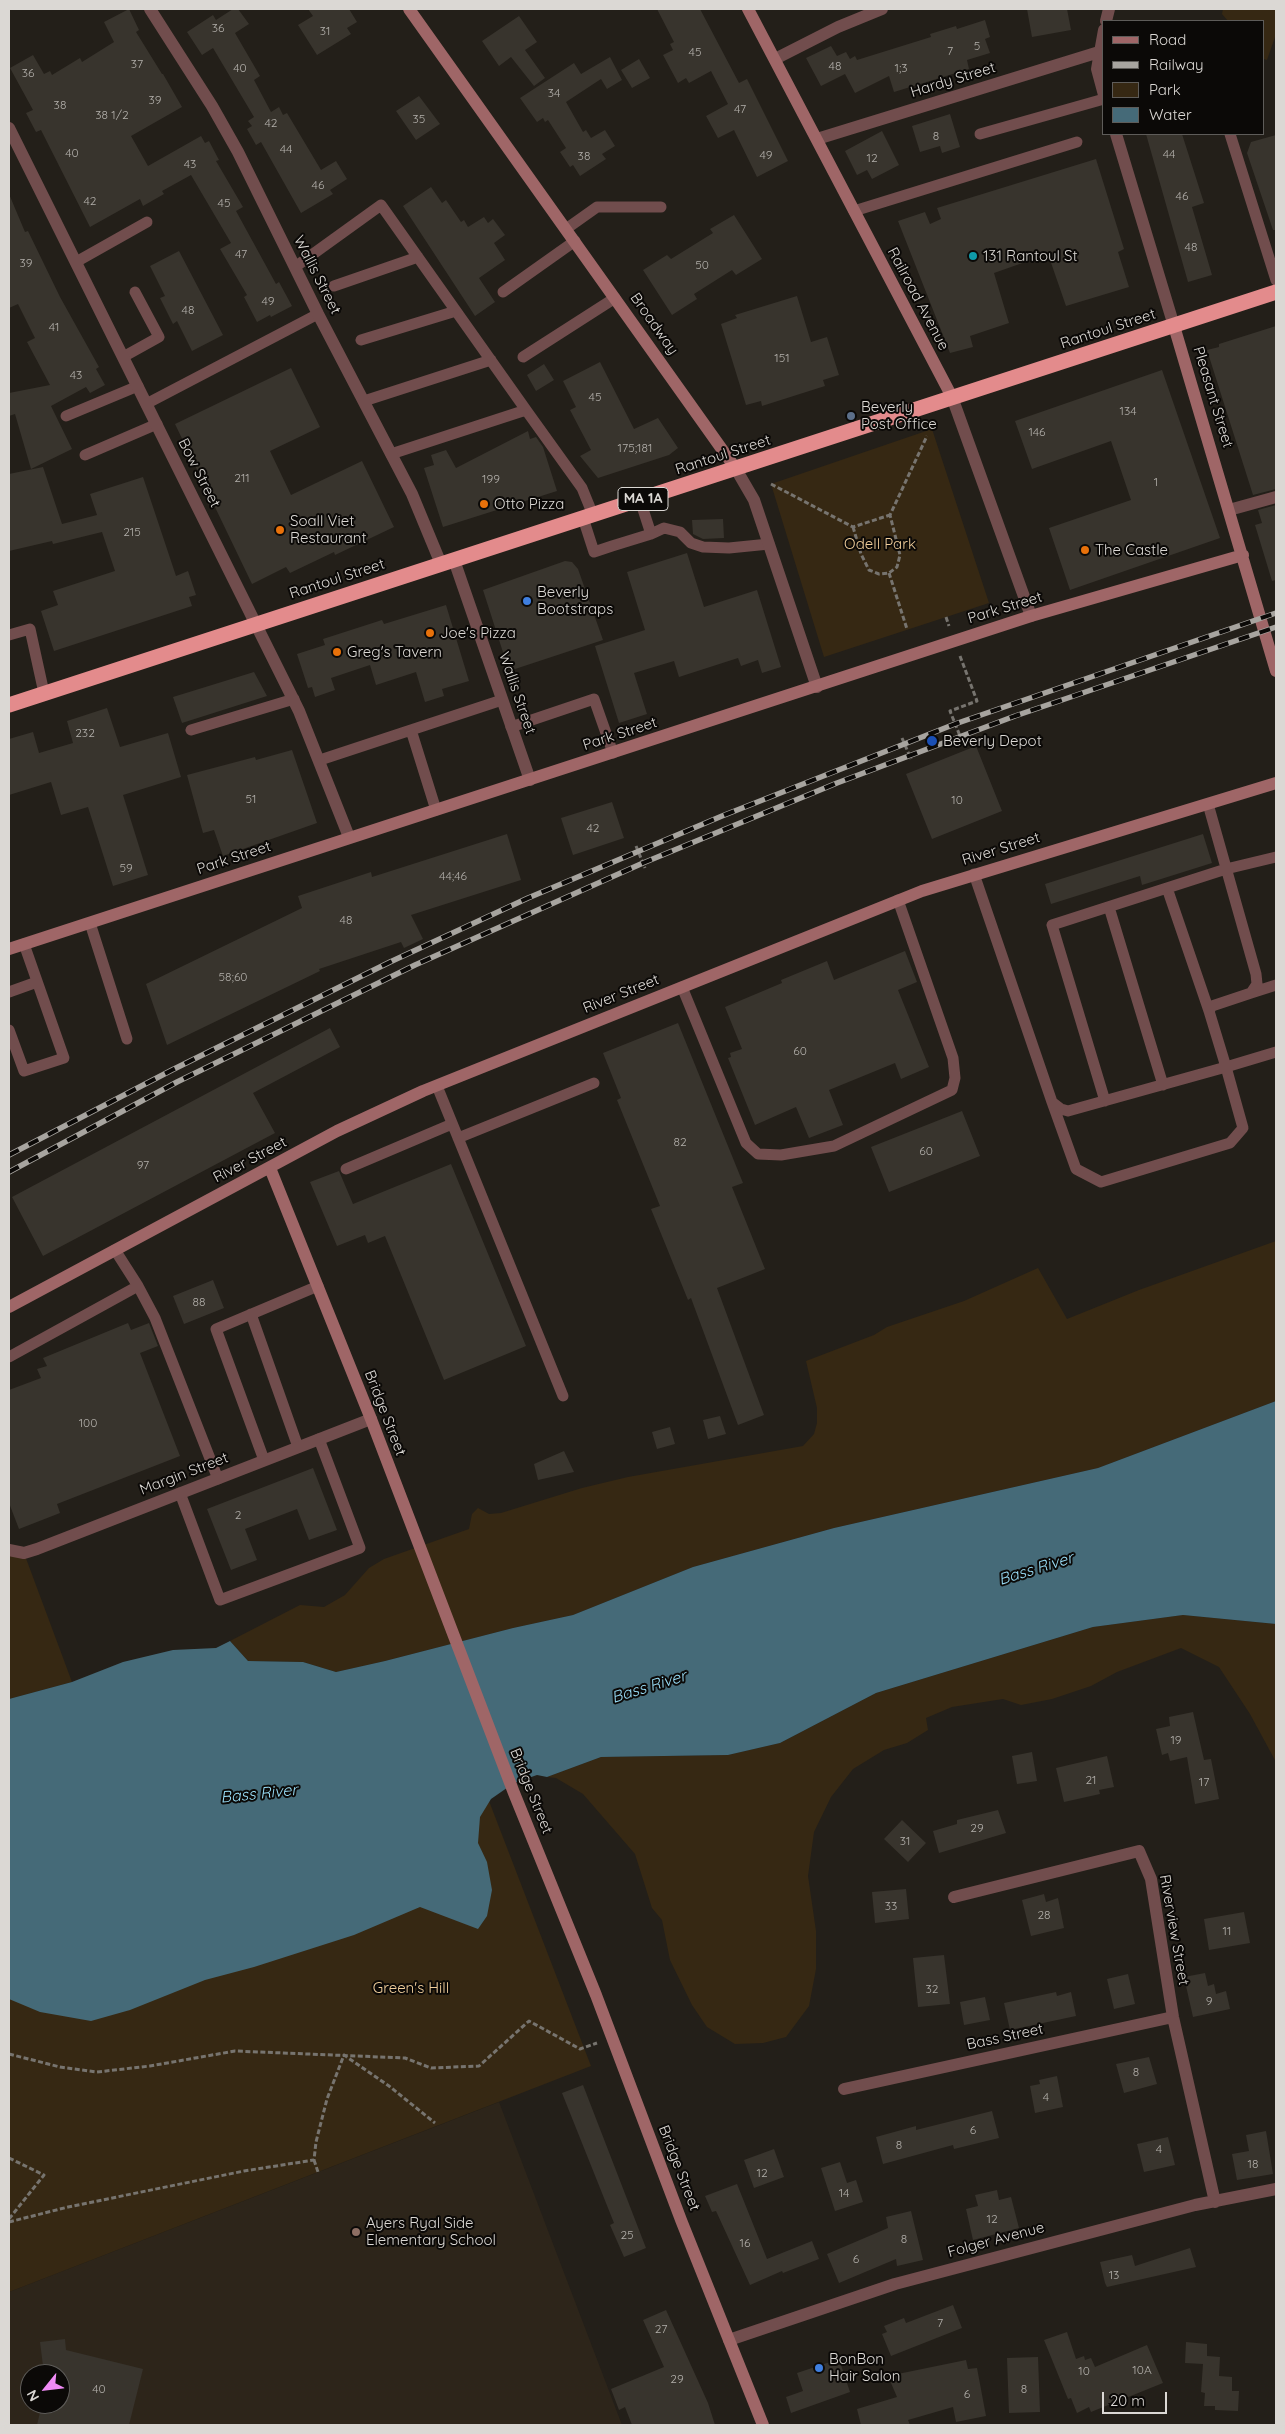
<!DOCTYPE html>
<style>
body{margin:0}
#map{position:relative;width:1285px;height:2434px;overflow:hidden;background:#231f19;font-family:Quicksand,sans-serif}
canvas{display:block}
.frame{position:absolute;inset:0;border:10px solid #dbd8d4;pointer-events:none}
.legend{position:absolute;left:1102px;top:20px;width:162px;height:115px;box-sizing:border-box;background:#0b0907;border:1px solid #5e5c59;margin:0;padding:6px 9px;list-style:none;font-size:15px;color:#dbd8d4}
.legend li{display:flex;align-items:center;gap:10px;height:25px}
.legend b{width:25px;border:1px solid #5e5c59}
.north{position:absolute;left:20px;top:2364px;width:50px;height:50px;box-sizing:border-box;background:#0b0907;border:1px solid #5e5c59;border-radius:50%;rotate:241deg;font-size:14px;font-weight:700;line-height:20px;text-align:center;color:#dbd8d4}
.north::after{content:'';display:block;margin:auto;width:18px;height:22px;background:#f08bf6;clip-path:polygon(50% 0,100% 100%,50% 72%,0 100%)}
.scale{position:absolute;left:1102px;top:2392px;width:65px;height:22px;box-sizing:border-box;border:2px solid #dbd8d4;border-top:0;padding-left:6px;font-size:15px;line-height:18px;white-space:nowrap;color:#dbd8d4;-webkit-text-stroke:4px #0b0907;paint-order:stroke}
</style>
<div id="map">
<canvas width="1285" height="2434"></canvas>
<div class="frame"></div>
<ul class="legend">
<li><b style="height:6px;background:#9f6667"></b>Road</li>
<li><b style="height:6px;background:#a7a49f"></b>Railway</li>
<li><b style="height:14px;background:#362813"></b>Park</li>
<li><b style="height:14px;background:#456a78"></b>Water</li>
</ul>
<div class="north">N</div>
<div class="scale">20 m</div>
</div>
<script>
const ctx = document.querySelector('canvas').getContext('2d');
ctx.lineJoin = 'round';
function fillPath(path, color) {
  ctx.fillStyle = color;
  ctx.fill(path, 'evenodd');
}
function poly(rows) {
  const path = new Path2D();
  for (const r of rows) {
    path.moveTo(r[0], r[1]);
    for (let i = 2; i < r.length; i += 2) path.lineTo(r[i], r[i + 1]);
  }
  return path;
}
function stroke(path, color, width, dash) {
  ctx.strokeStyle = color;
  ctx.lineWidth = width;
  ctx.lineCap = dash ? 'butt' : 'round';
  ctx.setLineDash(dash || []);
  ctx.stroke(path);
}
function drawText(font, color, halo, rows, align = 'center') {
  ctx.font = font + ' Quicksand,sans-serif';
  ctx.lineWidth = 4;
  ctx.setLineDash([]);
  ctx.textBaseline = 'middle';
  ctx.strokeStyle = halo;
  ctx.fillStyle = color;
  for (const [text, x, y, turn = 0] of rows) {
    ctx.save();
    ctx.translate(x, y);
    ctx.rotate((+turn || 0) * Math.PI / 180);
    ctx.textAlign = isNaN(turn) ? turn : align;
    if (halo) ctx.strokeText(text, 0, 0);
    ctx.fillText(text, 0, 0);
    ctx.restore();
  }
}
const built = poly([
 [499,2102,622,2425,9,2425,9,2292],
 [30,2374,60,2374,60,2404,30,2404]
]);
const green = poly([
 [1223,9,1276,9,1275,37,1267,60,1264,59,1264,21,1228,21,1222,14],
 [932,429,989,603,824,657,771,484],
 [1276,1241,1276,1401,1098,1468,834,1528,693,1567,573,1615,513,1628,385,1661,336,1672,303,1662,248,1661,230,1641,300,1605,324,1607,345,1595,369,1568,384,1559,469,1529,472,1514,478,1508,489,1514,501,1513,582,1488,628,1477,803,1446,814,1434,817,1423,817,1408,806,1361,874,1335,887,1327,964,1301,1038,1268,1067,1319,1139,1290],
 [9,1550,24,1553,72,1682,9,1699],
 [1183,1615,1276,1624,1276,1762,1250,1714,1219,1667,1181,1648,1117,1672,1091,1686,1052,1699,1021,1705,1003,1699,952,1707,926,1718,928,1730,907,1743,884,1750,853,1769,831,1797,814,1832,808,1876,816,1931,816,1969,809,2006,786,2037,763,2043,735,2044,707,2027,692,2005,670,1960,662,1920,652,1908,635,1854,583,1794,556,1778,547,1777,601,1757,728,1755,780,1743,876,1693,1093,1627],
 [484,1788,591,2066,9,2292,9,1959]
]);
const water = poly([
 [1276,1401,1276,1624,1183,1615,1093,1627,876,1693,780,1743,728,1755,601,1757,547,1777,537,1775,514,1783,491,1799,480,1817,478,1843,487,1862,492,1890,487,1916,478,1929,420,1907,354,1935,254,1967,205,1980,130,2010,91,2021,40,2012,9,1999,9,1699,72,1682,123,1662,173,1650,216,1648,230,1641,248,1661,303,1662,336,1672,385,1661,513,1628,573,1615,693,1567,834,1528,1098,1468]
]);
const building = poly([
 [129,9,139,30,136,32,162,74,163,74,182,107,131,136,148,166,201,136,205,143,209,141,219,160,216,161,243,207,236,211,276,284,279,282,292,306,271,317,270,315,257,322,244,297,247,295,220,249,231,243,191,175,162,191,164,194,143,206,140,199,90,227,41,130,36,132,26,113,33,110,10,68,33,55,44,74,50,71,52,75,80,58,82,62,114,42,104,22],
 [233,9,238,9,249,24,235,33,260,76,254,80,271,112,279,107,283,115,287,113,321,170,336,161,347,179,330,190,333,194,301,213,261,142,256,145,247,129,252,126,248,121,254,117,213,48,202,55,187,32,213,15,216,20],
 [308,9,349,9,357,22,347,28,351,34,317,55,298,25,313,16],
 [657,9,700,9,739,83,747,79,788,161,757,177,734,130,718,138,706,116,728,104,711,71,689,83,686,78,678,83,663,55,673,50,670,44,674,42],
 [1027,9,1067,9,1071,30,1032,37],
 [519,16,537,42,525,50,545,78,534,86,511,57,499,66,482,41],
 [985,20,990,37,985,39,990,53,967,60,969,69,894,92,889,76,855,93,845,74,821,86,806,58,831,46,837,56,846,52,850,59,855,56,857,60,931,37,930,34,956,26,957,29],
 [610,57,622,80,607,89,601,79,566,102,583,132,586,130,591,138,605,130,615,146,602,154,606,159,580,176,573,165,570,167,560,152,566,148,548,120,545,122,543,118,537,122,520,98,574,63,581,74],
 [639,59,650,78,632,88,621,70],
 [419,96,440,124,416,140,396,111],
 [950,114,960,147,942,153,940,146,920,152,912,126],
 [882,131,899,165,872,179,867,170,857,175,845,151],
 [1146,134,1182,134,1204,203,1192,207,1212,275,1188,282],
 [1276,135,1276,230,1273,230,1247,153,1251,142],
 [1096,159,1124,249,1118,252,1129,287,1066,306,1048,254,994,273,1009,323,970,336,973,347,950,353,898,221,925,212,930,224,941,219,937,208],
 [431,187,442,203,446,200,461,222,464,220,468,227,484,217,488,223,493,219,505,235,494,243,505,260,479,278,495,302,475,316,403,206],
 [9,194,25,232,28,231,60,297,99,367,96,369,105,385,90,393,86,387,51,406,72,449,31,469,15,414,9,416,9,393,50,385,27,342,35,338,18,304,9,308],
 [734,215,762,259,736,275,732,270,694,294,697,299,672,315,643,270,667,255,671,259,713,233,710,229],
 [179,251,223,335,192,351,177,321,173,324,160,298,165,296,150,266],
 [797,296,811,342,827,337,839,375,823,380,825,386,762,406,761,401,746,405,721,324,737,318,735,315],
 [1276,326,1276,489,1253,495,1207,350,1219,347,1219,344],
 [600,362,634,429,658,418,678,448,669,455,598,478,580,456,591,450,570,410,576,407,563,381],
 [544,364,554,380,536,391,527,375],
 [291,368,320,427,270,451,291,495,362,461,394,527,335,555,334,552,290,573,286,567,252,584,175,424],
 [1162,370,1220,538,1070,590,1049,528,1131,500,1111,441,1032,469,1015,421],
 [528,431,530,439,536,437,543,447,557,491,443,527,424,468,434,465,431,455,446,450,456,468],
 [43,467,62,524,97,515,90,494,143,477,176,576,188,571,196,595,189,597,192,606,54,651,41,611,58,605,53,591,115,571,102,532,53,544,52,541,9,551,9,474],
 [1276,505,1276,580,1272,581,1255,525,1262,523,1258,510],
 [723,519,724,538,703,539,693,534,692,520],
 [687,553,704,607,757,590,781,667,762,673,758,660,741,666,738,658,679,677,674,661,634,673,647,714,619,723,595,646,645,630,627,572],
 [565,561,572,562,578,569,603,640,509,671,483,590],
 [446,605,469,681,442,689,444,696,425,702,416,672,376,685,370,665,331,678,335,690,315,697,312,687,308,688,297,654,325,645,323,639,382,620,384,624],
 [254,672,267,696,182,723,173,697],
 [107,708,120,747,168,733,181,777,123,795,148,875,113,886,88,807,61,815,51,782,9,795,9,739,33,732,39,753,73,743,67,721],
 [976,746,1002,811,932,839,906,774],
 [292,750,317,823,223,856,214,830,203,833,187,775,255,757,256,760],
 [612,802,624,838,573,855,561,818],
 [507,834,521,880,411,915,423,939,404,948,401,942,319,969,320,971,167,1045,146,984,302,908,298,896,371,872,372,877],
 [1203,834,1212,863,1142,885,1140,876,1051,904,1045,884],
 [905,951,917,982,898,990,929,1067,901,1079,895,1063,829,1090,843,1125,809,1138,796,1107,755,1125,728,1058,731,1057,730,1053,742,1049,725,1007,782,983,781,980,827,961,834,980],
 [678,1023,743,1183,732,1187,765,1269,717,1288,764,1415,738,1425,691,1298,688,1300,651,1209,660,1206,617,1100,621,1098,603,1053],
 [330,1028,340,1047,253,1093,275,1133,43,1256,12,1197],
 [962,1111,980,1156,889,1192,871,1147],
 [451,1164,526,1346,444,1380,385,1236,368,1243,365,1235,337,1246,310,1182,339,1171,353,1204],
 [213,1280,224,1308,184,1324,173,1296],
 [128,1323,131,1330,149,1323,158,1346,140,1353,180,1456,57,1504,60,1513,19,1529,9,1503,9,1390,41,1378,37,1369,47,1366,43,1358],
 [720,1416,726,1434,708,1439,703,1420],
 [670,1427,675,1444,657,1449,652,1432],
 [564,1451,574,1472,538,1480,534,1464],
 [313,1468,337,1530,309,1540,297,1509,245,1529,257,1560,231,1570,207,1509],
 [1193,1712,1204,1760,1211,1759,1219,1799,1195,1804,1187,1757,1170,1761,1168,1753,1162,1755,1156,1729,1170,1726,1169,1717],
 [1032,1752,1037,1781,1017,1784,1012,1756],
 [1107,1756,1114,1787,1099,1790,1100,1794,1064,1802,1056,1768],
 [998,1810,1006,1833,939,1853,933,1831,957,1824,957,1820],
 [902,1820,926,1843,908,1862,884,1839],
 [906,1889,909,1919,875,1923,872,1892],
 [1044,1894,1046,1902,1058,1898,1064,1928,1031,1936,1022,1900],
 [1244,1912,1250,1943,1209,1950,1204,1919],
 [944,1955,950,2004,918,2007,913,1958],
 [1205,1973,1208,1986,1214,1984,1216,1994,1226,1991,1230,2009,1193,2017,1184,1977],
 [1128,1974,1135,2004,1114,2009,1107,1979],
 [1056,1992,1057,1996,1071,1992,1076,2016,1010,2030,1004,2003],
 [985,1997,990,2020,964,2025,960,2002],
 [1149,2057,1157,2084,1124,2093,1116,2064],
 [1057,2076,1063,2107,1035,2113,1030,2086,1040,2084,1039,2080],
 [583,2085,646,2248,624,2257,610,2225,614,2223,562,2093],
 [992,2111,999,2138,954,2149,953,2145,883,2164,876,2137,916,2126,916,2130],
 [1266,2131,1273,2174,1237,2180,1232,2154,1249,2151,1246,2135],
 [1168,2137,1175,2165,1144,2172,1137,2144],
 [774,2149,784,2177,754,2188,744,2160],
 [840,2162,847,2183,856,2180,863,2202,835,2211,821,2168],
 [737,2184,767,2259,812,2241,819,2259,783,2273,782,2271,750,2285,716,2211,712,2212,705,2196],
 [997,2190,999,2200,1011,2197,1019,2228,973,2240,966,2209,978,2206,975,2195],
 [911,2211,923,2260,897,2266,896,2259,839,2283,827,2254,888,2228,886,2217],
 [1190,2248,1196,2267,1107,2287,1105,2283,1100,2262,1132,2255,1135,2266],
 [953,2305,962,2328,891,2356,882,2334,887,2332,884,2326,904,2318,906,2323],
 [666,2310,708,2403,715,2425,632,2425,625,2407,619,2410,611,2389,664,2367,643,2320],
 [1067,2332,1076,2359,1084,2356,1085,2360,1091,2358,1095,2367,1147,2345,1163,2383,1091,2412,1089,2407,1077,2413,1071,2398,1068,2399,1044,2340],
 [65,2339,66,2350,143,2369,129,2425,37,2425,42,2404,60,2404,60,2374,44,2374,40,2342],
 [1186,2342,1207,2344,1207,2356,1220,2357,1219,2376,1232,2377,1232,2391,1239,2391,1238,2411,1215,2410,1215,2406,1204,2406,1205,2393,1201,2392,1203,2364,1185,2363],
 [1038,2357,1040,2412,1009,2413,1007,2358],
 [839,2359,850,2392,791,2413,786,2397,803,2391,797,2373],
 [966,2360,968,2369,977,2368,986,2416,956,2422,953,2407,908,2420,910,2425,861,2425,857,2409,897,2397,888,2376]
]);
const path = poly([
 [771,484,853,527,890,515],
 [853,527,861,554,869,570,879,574,889,573,897,567,900,555,890,515,927,436],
 [889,573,907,629],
 [946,617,949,626],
 [960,656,977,701,950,711,962,741],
 [902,738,911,759],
 [636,846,645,868],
 [9,2054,60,2067,97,2072,150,2066,235,2051,405,2058,431,2068,479,2066,529,2021,580,2049,597,2043],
 [9,2158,44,2175,9,2219],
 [314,2160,318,2172],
 [9,2222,68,2207,244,2171,314,2160,316,2142,327,2099,344,2055,389,2086,435,2123]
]);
const lane = poly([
 [980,134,1104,99],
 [1230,134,1276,280],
 [854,211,1077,142],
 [566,229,597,207,661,207],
 [76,262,147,222],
 [295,267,381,205,526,410],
 [334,286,418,257],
 [503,292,575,241],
 [361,340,456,311],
 [123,357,159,337,135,292],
 [523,357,615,298],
 [364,401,491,360],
 [146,404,318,314],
 [66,416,138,386],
 [391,454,526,410,582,488,593,515],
 [85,455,157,424],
 [583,518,594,552,612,546,651,534,640,500],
 [651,534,664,528,680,532,691,543,703,547,729,548,769,544],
 [9,635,30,629,44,693],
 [511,727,594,699,613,753],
 [191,730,294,699],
 [411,730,436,810],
 [320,760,502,700],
 [974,874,1052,1102,1061,1109,1068,1111,1226,1067,1209,1011,1212,1006,1251,993,1257,984,1256,974,1208,804],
 [1167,888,1209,1011],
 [1109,907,1163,1085],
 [90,923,127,1039],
 [682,987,746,1143,758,1154,781,1155,834,1146,952,1090,955,1078,953,1058,898,900],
 [9,992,37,982],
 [1251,993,1276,985],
 [9,1030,24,1071,64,1058,24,944],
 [437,1086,563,1396],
 [1105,1101,1052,925,1226,869,1276,857],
 [1052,1102,1076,1169,1101,1182,1230,1143,1243,1128,1226,1067,1276,1052],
 [458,1138,594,1083],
 [346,1169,452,1124],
 [115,1250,138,1286,155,1318,218,1479],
 [251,1314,298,1447],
 [9,1357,138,1286],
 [264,1460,216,1329,318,1286],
 [180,1493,220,1600,360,1548,319,1439]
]);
const street = poly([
 [150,9,212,106,238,152,318,314,412,494,441,564],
 [1106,21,1109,9],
 [1104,30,1097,69,1104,95],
 [775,59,838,27,882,9],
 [9,128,299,711,349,837],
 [1116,134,1174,326],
 [817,139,1099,52],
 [952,397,1031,616],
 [736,469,754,500,817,687],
 [1229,510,1276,497],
 [454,560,530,780],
 [9,1550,24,1553,37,1549,371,1419],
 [954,1897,1139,1851,1151,1879,1173,2017,1215,2202],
 [844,2089,1173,2017],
 [729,2340,895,2284,1195,2205,1276,2189]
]);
const secondary = poly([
 [409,9,736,469],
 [748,9,952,397],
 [1174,326,1276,671],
 [9,949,1031,616,1243,555],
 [270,1168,371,1419,514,1793,596,1995,681,2220,763,2425],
 [9,1307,337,1131,423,1091,922,891,1276,783]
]);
const highway = poly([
 [9,705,1276,292]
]);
const rail = poly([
 [9,1155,172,1070,390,962,528,898,722,816,955,724,1276,613],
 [9,1172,177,1082,415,965,643,863,837,783,1015,716,1276,627]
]);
const markers = [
 [973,256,5,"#0f9aa8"],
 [851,416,5,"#5c6f8a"],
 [484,504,5,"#e8710a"],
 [280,530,5,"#e8710a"],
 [1085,550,5,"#e8710a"],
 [527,601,5,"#3f7fe0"],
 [430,633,5,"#e8710a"],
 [337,652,5,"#e8710a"],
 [932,741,6,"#1a4fb4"],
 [356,2232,5,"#8d6e63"],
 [819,2368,5,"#3f7fe0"]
];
const numberNames = [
 ["36",218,28],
 ["31",325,31],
 ["5",977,46],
 ["7",950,51],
 ["45",695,52],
 ["37",137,64],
 ["48",835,66],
 ["40",240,68],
 ["1;3",901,68],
 ["36",28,73],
 ["34",554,93],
 ["39",155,100],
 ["38",60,105],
 ["47",740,109],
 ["38 1/2",112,115],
 ["35",419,119],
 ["42",271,123],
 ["8",936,136],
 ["44",286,149],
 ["40",72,153],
 ["44",1169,154],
 ["49",766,155],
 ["38",584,156],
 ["12",872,158],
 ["43",190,164],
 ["46",318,185],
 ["46",1182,196],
 ["42",90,201],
 ["45",224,203],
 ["48",1191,247],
 ["47",241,254],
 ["39",26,263],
 ["50",702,265],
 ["49",268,301],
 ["48",188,310],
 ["41",54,327],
 ["151",782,358],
 ["43",76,375],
 ["45",595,397],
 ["134",1128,411],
 ["146",1037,432],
 ["175;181",635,448],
 ["211",242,478],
 ["199",491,479],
 ["1",1156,482],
 ["215",132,532],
 ["232",85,733],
 ["51",251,799],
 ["10",957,800],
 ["42",593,828],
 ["59",126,868],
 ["44;46",453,876],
 ["48",346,920],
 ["58;60",233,977],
 ["60",800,1051],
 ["82",680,1142],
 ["60",926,1151],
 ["97",143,1165],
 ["88",199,1302],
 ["100",88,1423],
 ["2",238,1515],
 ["19",1176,1740],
 ["21",1091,1780],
 ["17",1204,1782],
 ["29",977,1828],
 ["31",905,1841],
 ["33",891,1906],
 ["28",1044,1915],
 ["11",1227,1931],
 ["32",932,1989],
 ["9",1209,2001],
 ["8",1136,2072],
 ["4",1046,2097],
 ["6",973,2130],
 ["8",899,2145],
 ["4",1159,2149],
 ["18",1253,2164],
 ["12",762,2173],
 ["14",844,2193],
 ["12",992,2219],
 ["25",627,2235],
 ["8",904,2239],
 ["16",745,2243],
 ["6",856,2259],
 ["13",1114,2275],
 ["7",940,2323],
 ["27",661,2329],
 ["10A",1142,2370],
 ["10",1084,2371],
 ["29",677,2379],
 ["40",99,2389],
 ["8",1024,2389],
 ["6",967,2394]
];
const shields = [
 [643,499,50]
];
const shieldNames = [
 ["MA 1A",643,499]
];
const streetNames = [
 ["Hardy Street",953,80,-17],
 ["Wallis Street",317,275,63],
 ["Railroad Avenue",918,299,62],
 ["Broadway",654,324,55],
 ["Rantoul Street",1108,329,-18],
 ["Pleasant Street",1213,397,73],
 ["Rantoul Street",723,455,-18],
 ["Bow Street",199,473,63],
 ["Rantoul Street",337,579,-18],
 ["Park Street",1005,608,-17],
 ["Wallis Street",517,693,71],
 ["Park Street",620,734,-18],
 ["River Street",1001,849,-17],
 ["Park Street",234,858,-18],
 ["River Street",621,994,-22],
 ["River Street",250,1160,-28],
 ["Bridge Street",385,1413,69],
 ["Margin Street",184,1474,-21],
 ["Bridge Street",531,1791,68],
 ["Riverview Street",1174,1930,80],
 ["Bass Street",1005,2037,-12],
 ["Bridge Street",679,2168,69],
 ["Folger Avenue",996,2240,-15]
];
const poiNames = [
 ["131 Rantoul St",983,256],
 ["Beverly",861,407],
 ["Post Office",861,424],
 ["Otto Pizza",494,504],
 ["Soall Viet",290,521],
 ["Restaurant",290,538],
 ["The Castle",1095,550],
 ["Beverly",537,592],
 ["Bootstraps",537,609],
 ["Joe's Pizza",440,633],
 ["Greg's Tavern",347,652],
 ["Beverly Depot",943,741],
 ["Ayers Ryal Side",366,2223],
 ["Elementary School",366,2240],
 ["BonBon",829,2359],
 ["Hair Salon",829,2376]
];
const parkNames = [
 ["Odell Park",880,544],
 ["Green's Hill",411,1988]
];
const waterNames = [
 ["Bass River",1036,1569,-17],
 ["Bass River",649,1687,-17],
 ["Bass River",259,1794,-6]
];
fillPath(built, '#2d251a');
fillPath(green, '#362813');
fillPath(water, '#456a78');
fillPath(building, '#38342d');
stroke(path, '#77746f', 3, [5, 2.5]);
stroke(lane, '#714d4d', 11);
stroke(street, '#714d4d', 12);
stroke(secondary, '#9f6667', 12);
stroke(highway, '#e38b8c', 15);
stroke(rail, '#a7a49f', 5.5);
stroke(rail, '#0b0907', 4, [11]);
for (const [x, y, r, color] of markers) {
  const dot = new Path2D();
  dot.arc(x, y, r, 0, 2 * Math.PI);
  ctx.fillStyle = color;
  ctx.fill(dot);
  stroke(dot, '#0b0907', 2);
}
drawText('12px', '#b2afaa', null, numberNames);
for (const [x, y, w] of shields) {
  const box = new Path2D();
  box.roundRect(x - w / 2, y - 11.5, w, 23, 4);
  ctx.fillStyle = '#0b0907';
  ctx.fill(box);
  stroke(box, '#dbd8d4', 1);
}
drawText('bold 14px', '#dbd8d4', null, shieldNames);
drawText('15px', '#dbd8d4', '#0b0907', streetNames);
drawText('15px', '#dbd8d4', '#0b0907', poiNames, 'left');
drawText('15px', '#f2cf9c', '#0b0907', parkNames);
drawText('italic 16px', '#9adff9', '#0b0907', waterNames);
</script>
